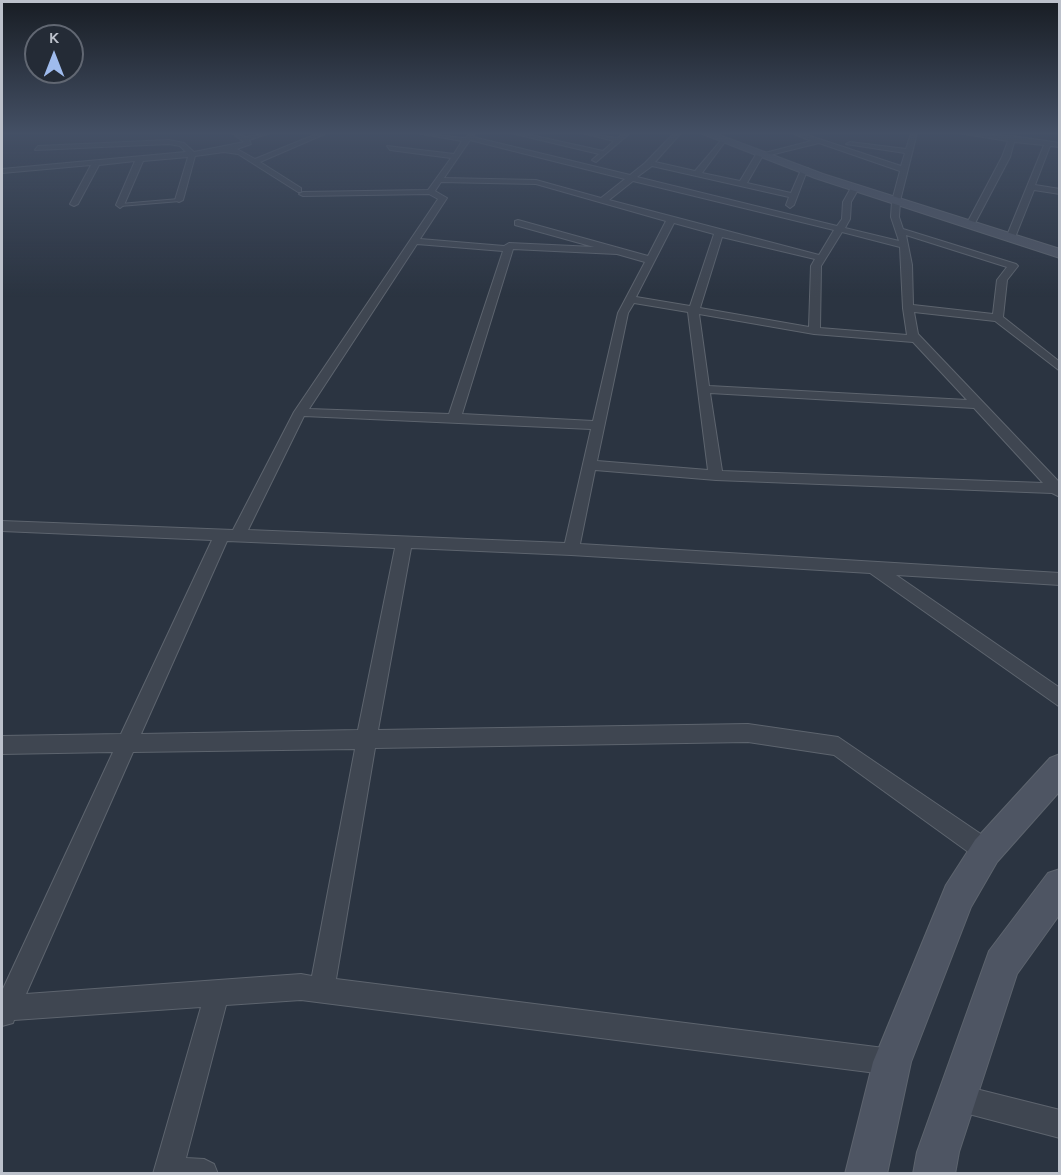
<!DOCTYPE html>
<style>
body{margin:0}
#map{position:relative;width:1061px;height:1175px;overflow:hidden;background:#2b3441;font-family:Karla,sans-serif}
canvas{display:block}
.frame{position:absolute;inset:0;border:3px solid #bcc1cb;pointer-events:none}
.north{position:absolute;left:24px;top:24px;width:60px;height:60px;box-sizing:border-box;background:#242b36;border:2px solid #616772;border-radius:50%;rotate:0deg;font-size:16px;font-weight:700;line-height:24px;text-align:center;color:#bcc1cb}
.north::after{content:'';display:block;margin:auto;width:21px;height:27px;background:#9fbbed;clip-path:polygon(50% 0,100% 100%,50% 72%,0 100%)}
</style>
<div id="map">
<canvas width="1061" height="1175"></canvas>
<div class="frame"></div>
<div class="north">K</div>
</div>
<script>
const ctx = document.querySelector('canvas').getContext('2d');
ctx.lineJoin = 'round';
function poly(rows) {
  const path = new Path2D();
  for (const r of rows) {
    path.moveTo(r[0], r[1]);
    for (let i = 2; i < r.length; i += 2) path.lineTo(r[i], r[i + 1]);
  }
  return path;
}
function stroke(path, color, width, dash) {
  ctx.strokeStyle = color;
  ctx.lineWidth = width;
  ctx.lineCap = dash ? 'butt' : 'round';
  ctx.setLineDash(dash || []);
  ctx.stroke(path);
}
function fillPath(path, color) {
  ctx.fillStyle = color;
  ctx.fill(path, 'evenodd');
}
const service = poly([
 [179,199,180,201,120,206,118,205,120,204,179,199]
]);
const minor = poly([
 [232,133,239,133,245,137,270,133,249,140,251,144,237,149,255,159,319,133,327,133,260,162,301,188,301,192,298,192,238,154,224,152,195,156,183,200,179,202,175,200,188,157,143,161,124,205,120,208,116,205,135,161,99,165,78,204,74,206,70,204,91,165,2,173,2,169,186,152,180,146,169,144,35,150,38,146,169,140,184,143,194,152,244,142,232,133],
 [416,133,465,138,469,133,475,133,473,137,630,175,645,163,674,133,681,133,655,162,695,171,724,137,727,139,702,173,740,181,758,151,765,153,811,141,792,133,801,133,901,166,905,153,846,144,850,142,906,149,911,133,917,133,900,201,899,217,903,229,1016,264,1018,266,1007,280,1003,317,1060,362,1060,371,995,321,914,312,918,334,1060,483,1060,497,1052,493,716,480,595,470,580,544,1060,573,1060,585,896,575,1060,688,1060,707,870,573,571,555,411,548,378,730,748,724,838,737,994,843,997,851,994,859,986,862,978,859,834,755,748,742,375,748,336,979,892,1049,901,1053,905,1062,901,1071,892,1075,301,1000,226,1005,186,1158,204,1159,214,1164,218,1174,153,1174,201,1007,14,1020,13,1023,2,1026,2,991,113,752,2,754,2,736,121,734,212,540,2,531,2,521,233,530,294,412,438,199,429,194,303,196,299,194,303,192,428,190,451,158,390,150,387,146,454,154,462,141,416,133],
 [470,140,625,179,601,198,536,180,444,178,470,140],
 [819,143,900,171,892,201,891,217,899,241,845,228,850,219,851,202,859,188,855,186,852,186,843,202,842,219,837,226,637,177,652,166,789,197,786,205,790,208,794,205,808,168,801,170,791,193,747,183,762,157,819,143],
 [633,181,834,230,819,255,609,200,633,181],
 [441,182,536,184,666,221,648,256,518,220,515,221,515,225,594,247,509,243,504,246,420,239,447,198,435,191,441,182],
 [674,223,714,234,690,306,636,297,674,223],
 [842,232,900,247,903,308,907,335,820,328,821,266,842,232],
 [906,235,1007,267,997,280,993,314,913,305,912,265,906,235],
 [722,237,815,259,811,266,809,327,700,308,722,237],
 [417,244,503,251,449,414,309,409,417,244],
 [513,249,617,254,645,262,618,313,593,421,462,414,513,249],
 [634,303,688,312,708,470,597,461,628,313,634,303],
 [699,314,814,334,913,342,967,400,709,386,699,314],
 [710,393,974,408,1043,483,722,471,710,393],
 [304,416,591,429,565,543,248,530,304,416],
 [227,541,395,548,358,730,141,734,227,541],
 [355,749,312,976,301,974,26,994,133,752,355,749],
 [511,133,522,133,603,151,614,141,582,133,618,138,623,133,630,133,596,162,592,160,599,154,511,133],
 [958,133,1012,136,1060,143,1060,147,1050,146,1035,185,1060,189,1060,194,1034,190,1014,240,1006,238,1044,145,1014,142,1010,157,974,225,970,228,966,225,1002,157,1008,141,958,133],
 [956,1084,1060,1110,1060,1138,946,1108,942,1098,946,1088,956,1084]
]);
const secondary = poly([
 [700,133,714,133,823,174,1060,249,1060,258,815,178,700,133],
 [1060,754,1060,791,997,862,971,907,911,1062,887,1174,845,1174,873,1062,946,885,975,840,1050,758,1060,754],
 [1060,869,1060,914,1017,974,959,1152,955,1174,913,1174,917,1152,989,951,1048,873,1060,869]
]);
stroke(service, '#5d646e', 2);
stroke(minor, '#5d646e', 2);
stroke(secondary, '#5d646e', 2);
fillPath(service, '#3f4651');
fillPath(minor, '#3f4651');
fillPath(secondary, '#4e5563');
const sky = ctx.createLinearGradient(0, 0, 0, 297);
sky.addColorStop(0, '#181d24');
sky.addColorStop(0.45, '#445065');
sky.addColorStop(1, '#44506500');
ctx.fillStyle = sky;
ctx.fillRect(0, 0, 1061, 297);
</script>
